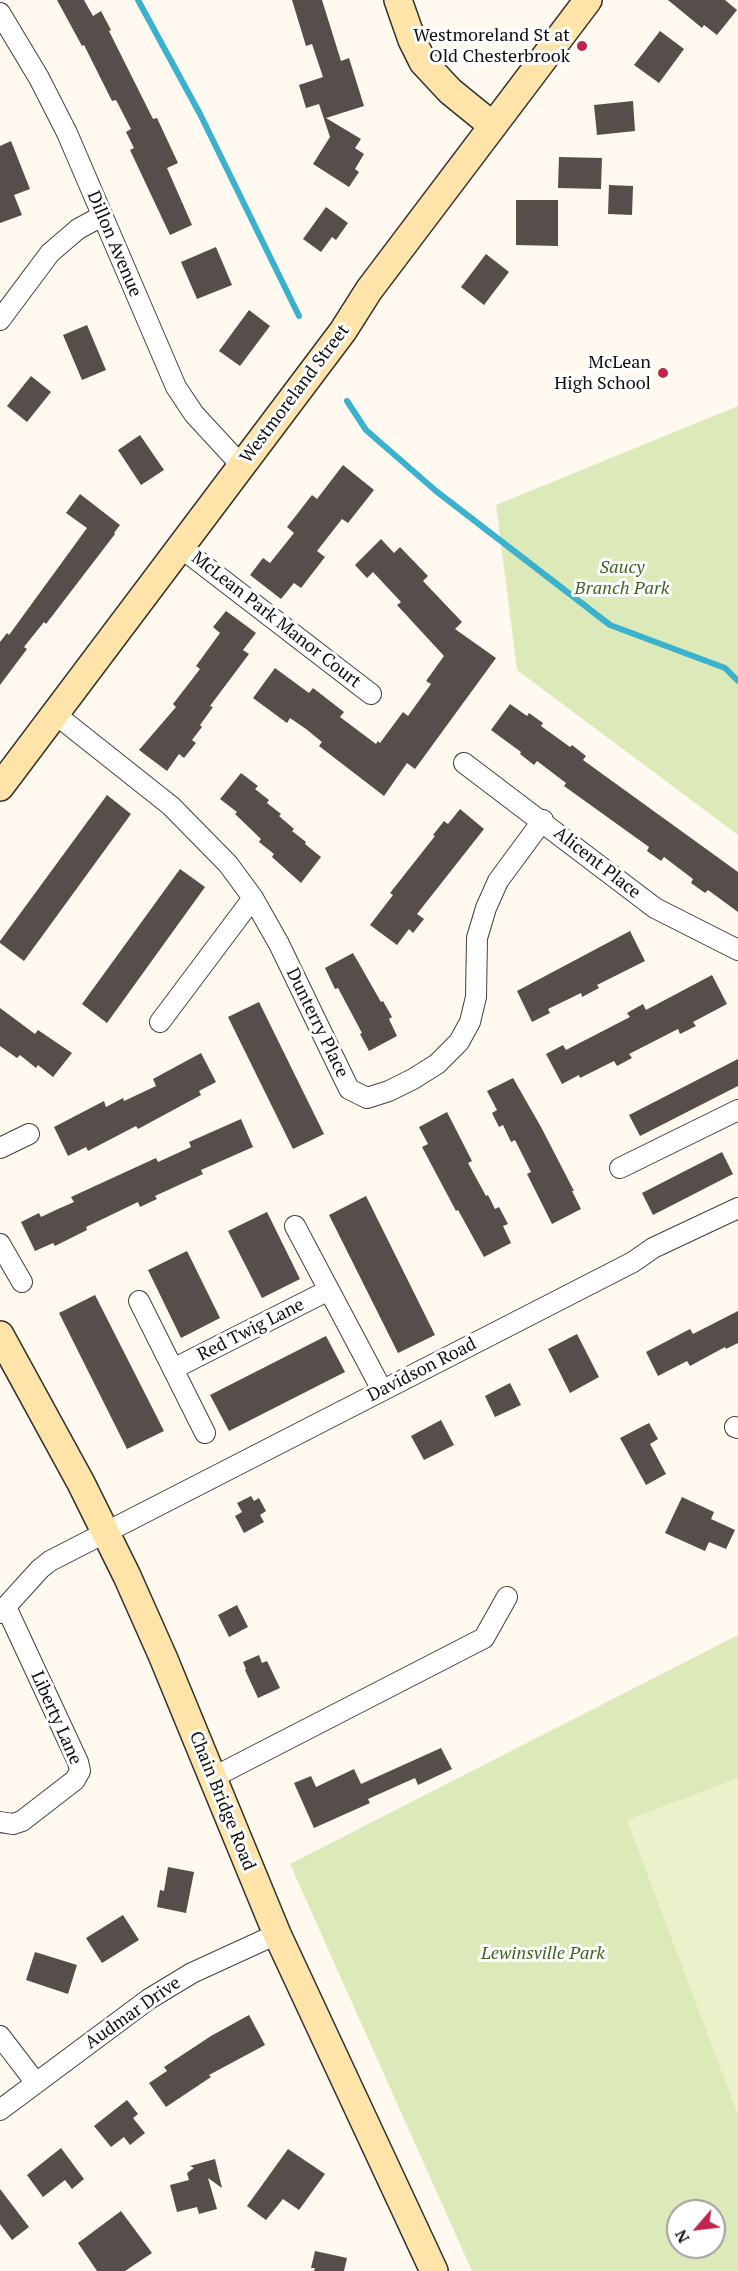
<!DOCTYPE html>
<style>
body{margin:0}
#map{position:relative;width:738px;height:2271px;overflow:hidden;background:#fff9ef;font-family:"PT Serif",serif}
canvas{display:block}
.north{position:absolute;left:666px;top:2199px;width:60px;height:60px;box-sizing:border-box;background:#fff;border:2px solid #9f9f9f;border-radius:50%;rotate:242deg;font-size:16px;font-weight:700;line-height:24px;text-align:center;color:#0e0e0e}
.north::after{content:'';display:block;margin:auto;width:21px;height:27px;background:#bf254c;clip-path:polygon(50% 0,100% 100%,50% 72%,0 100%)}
</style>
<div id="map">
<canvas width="738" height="2271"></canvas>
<div class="north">N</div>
</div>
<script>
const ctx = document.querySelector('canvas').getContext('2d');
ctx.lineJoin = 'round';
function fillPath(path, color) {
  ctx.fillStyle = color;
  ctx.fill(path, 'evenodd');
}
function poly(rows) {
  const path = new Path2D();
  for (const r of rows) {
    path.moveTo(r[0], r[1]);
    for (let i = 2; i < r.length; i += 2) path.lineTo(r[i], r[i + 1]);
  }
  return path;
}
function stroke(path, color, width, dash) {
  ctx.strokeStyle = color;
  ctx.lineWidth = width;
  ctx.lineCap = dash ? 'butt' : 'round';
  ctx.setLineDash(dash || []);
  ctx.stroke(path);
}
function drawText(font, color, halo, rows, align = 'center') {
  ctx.font = font + ' "PT Serif",serif';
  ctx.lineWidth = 6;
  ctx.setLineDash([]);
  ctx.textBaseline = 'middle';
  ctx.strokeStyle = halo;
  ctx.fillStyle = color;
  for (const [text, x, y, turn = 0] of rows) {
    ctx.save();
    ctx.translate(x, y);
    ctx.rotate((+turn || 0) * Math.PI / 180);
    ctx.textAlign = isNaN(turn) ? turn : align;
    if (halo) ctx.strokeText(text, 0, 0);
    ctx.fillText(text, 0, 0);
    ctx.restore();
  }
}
const green = poly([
 [738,406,738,835,517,670,496,505],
 [738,1635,738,2271,472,2271,290,1864],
 [678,2211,714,2211,714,2247,678,2247]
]);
const pitch = poly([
 [738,1778,738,2115,627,1820]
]);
const stream = poly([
 [138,0,200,114,299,316],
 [347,401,366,430,436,491,610,625,725,668,738,681]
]);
const building = poly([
 [57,0,84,0,93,16,101,11,111,30,109,31,153,119,157,118,178,163,167,168,192,225,170,235,130,150,134,148,126,132,131,129,116,100,112,101,84,45,82,46],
 [292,0,322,0,341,61,349,58,364,106,326,118,361,139,355,148,364,154,355,169,359,172,349,187,313,164,330,137,319,104,306,108,299,85,323,77,312,44,306,46],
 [668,0,725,0,737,10,717,35,704,25,702,28],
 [660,31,684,49,659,83,634,65],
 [633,101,635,131,597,135,594,105],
 [11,141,30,189,14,195,22,215,0,223,0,146],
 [559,157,602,158,601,189,558,188],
 [609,185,633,186,632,215,608,214],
 [516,200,558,200,558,246,516,245],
 [326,207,348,223,336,240,332,237,321,252,303,239],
 [216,247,232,285,197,299,181,262],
 [486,254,509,272,484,305,461,287],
 [249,310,270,326,240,366,219,351],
 [87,325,106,370,82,380,63,335],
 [31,376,51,392,27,422,7,406],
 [140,435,164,470,141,485,118,450],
 [343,465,374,490,348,523,342,519,317,551,325,557,301,588,294,583,281,599,250,575,263,558,270,563,294,533,287,527,312,495,317,499],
 [80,494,120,525,114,533,115,534,46,624,44,622,24,647,27,649,0,685,0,642,7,633,9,635,87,528,66,513],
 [381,539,394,553,400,547,428,576,423,581,462,622,455,629,496,658,415,769,407,763,384,796,319,746,322,742,306,729,290,718,287,723,253,698,275,668,309,693,313,688,344,712,340,717,376,744,378,741,380,743,403,712,408,716,431,684,426,681,444,656,397,605,401,602,373,572,367,578,355,565],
 [226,611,256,633,243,650,249,654,210,706,213,707,200,725,202,727,192,740,196,743,184,758,179,754,167,771,139,750,176,707,173,704,200,669,196,666,220,633,213,627],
 [510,704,527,716,529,713,543,723,541,726,570,747,572,745,586,756,583,760,738,872,738,912,708,890,705,893,691,883,693,879,664,857,661,861,647,851,649,847,564,786,566,783,537,761,534,765,520,754,521,752,491,730],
 [241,773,258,786,255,789,269,800,267,803,281,814,279,816,294,829,292,831,306,842,305,844,321,857,301,883,272,857,274,854,259,842,261,839,235,814,237,812,220,799],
 [107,795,131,814,24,961,0,943,0,941],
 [460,809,484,829,417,914,424,919,413,933,409,929,397,945,370,925,393,895,390,893,435,836,433,835,444,821,448,824],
 [180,869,205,887,107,1023,82,1004],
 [630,931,645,961,597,985,599,988,582,997,581,993,548,1009,550,1013,532,1022,517,991],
 [353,953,381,1002,383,1001,392,1017,389,1019,397,1036,369,1051,360,1034,362,1033,338,988,335,989,325,968],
 [712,975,727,1004,693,1022,696,1026,680,1034,678,1029,629,1054,632,1058,617,1066,614,1061,580,1078,579,1075,562,1084,546,1054,563,1045,566,1050,630,1017,627,1013,643,1004,646,1010],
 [259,1002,324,1134,293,1149,228,1017],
 [0,1008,35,1034,38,1030,72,1053,53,1077,38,1065,36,1068,20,1055,17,1058,0,1046],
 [201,1053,216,1082,199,1091,201,1095,138,1129,136,1126,88,1151,86,1147,68,1156,54,1127,104,1101,106,1107,123,1098,124,1101,156,1086,153,1079],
 [738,1059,738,1086,640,1136,629,1115],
 [513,1078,541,1127,574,1191,572,1191,581,1209,552,1224,527,1174,531,1172,515,1140,511,1142,503,1125,499,1127,492,1113,497,1110,487,1091],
 [447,1112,472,1161,468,1163,486,1196,488,1195,495,1209,499,1207,508,1224,503,1226,511,1243,484,1257,458,1210,456,1211,422,1147,428,1144,419,1127],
 [241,1119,253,1147,201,1170,203,1174,155,1196,157,1199,140,1207,138,1202,86,1227,87,1230,55,1246,53,1243,35,1251,21,1222,39,1213,41,1217,58,1209,74,1202,71,1197,156,1158,158,1162,191,1147,189,1142],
 [722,1152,733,1174,653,1215,642,1193],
 [366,1196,435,1335,398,1353,329,1215],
 [267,1212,300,1279,262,1298,228,1231],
 [187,1251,220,1318,181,1338,148,1270],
 [95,1295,164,1431,127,1449,59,1313],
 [738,1311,738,1343,726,1349,725,1347,690,1366,687,1361,658,1376,646,1352,690,1329,693,1334],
 [577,1334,599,1377,570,1393,548,1349],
 [326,1336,345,1372,229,1431,210,1395],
 [510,1383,521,1405,495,1417,485,1396],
 [441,1420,454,1445,424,1460,411,1436],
 [649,1423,658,1439,650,1444,666,1474,646,1485,620,1438],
 [251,1496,254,1501,259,1498,266,1511,260,1515,264,1522,244,1533,235,1516,242,1512,237,1503],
 [682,1497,714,1512,711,1519,735,1530,726,1549,709,1542,705,1551,665,1533],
 [237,1605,248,1627,229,1637,218,1615],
 [259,1655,262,1663,267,1661,280,1688,258,1698,245,1670,246,1669,243,1662],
 [441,1748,452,1769,418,1785,415,1778,368,1799,370,1803,314,1828,294,1783,311,1776,316,1787,354,1769,361,1784],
 [168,1867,194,1872,186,1913,157,1907,160,1890,164,1891],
 [123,1915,139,1940,102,1963,86,1938],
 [35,1952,77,1965,68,1994,26,1980],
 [249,2015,265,2045,209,2075,211,2077,166,2107,149,2083,167,2071,164,2067,211,2036],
 [127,2100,138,2114,133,2118,145,2133,130,2145,124,2137,111,2147,94,2126],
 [61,2148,84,2179,72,2189,65,2180,43,2197,27,2175],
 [288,2149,325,2174,299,2210,283,2199,266,2220,247,2206],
 [215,2159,222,2188,208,2178,217,2209,199,2214,197,2207,177,2212,170,2185,189,2180,187,2173,194,2168,190,2166],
 [0,2189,29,2227,12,2240,0,2224],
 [121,2211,152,2253,125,2271,97,2271,78,2243],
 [315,2251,347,2258,344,2271,314,2271,315,2268,311,2268]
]);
const street = poly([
 [0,13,39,78,67,133,176,387,194,414,241,465],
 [0,320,50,253,78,229,102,216],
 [180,547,371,694],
 [55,714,171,806,228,864,253,898,279,944,349,1089,367,1098,389,1091,413,1079,437,1064,459,1042,470,1022,476,997,477,938,486,908,498,881,543,820],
 [464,763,655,908,738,950],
 [160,1022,253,898],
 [0,1148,29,1134],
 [620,1168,738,1110],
 [295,1226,382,1390],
 [0,1244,22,1282],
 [139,1301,205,1433],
 [173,1369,329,1290],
 [735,1427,738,1428],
 [0,1613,40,1569,50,1561,633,1262,653,1248,738,1208],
 [212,1778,484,1638,507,1597],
 [0,1822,13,1824,22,1821,75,1780,80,1771,78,1762,6,1607],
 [0,2036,36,2083],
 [0,2110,149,1999,192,1973,277,1934]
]);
const secondary = poly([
 [398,0,412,40,423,62,450,91,493,126],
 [0,787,343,331,369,290,588,0],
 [0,1335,81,1483,127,1576,163,1657,277,1934,434,2271]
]);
const markers = [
 [582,46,6,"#bf254c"],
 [663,373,6,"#bf254c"]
];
const poiNames = [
 ["Westmoreland St at",570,36],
 ["Old Chesterbrook",570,57],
 ["McLean",651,363],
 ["High School",651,384]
];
const streetNames = [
 ["Dillon Avenue",114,244,67],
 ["Westmoreland Street",295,394,-53],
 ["McLean Park Manor Court",276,620,38],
 ["Alicent Place",597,863,38],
 ["Dunterry Place",317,1023,64],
 ["Red Twig Lane",251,1330,-27],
 ["Davidson Road",422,1370,-27],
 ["Liberty Lane",56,1718,66],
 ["Chain Bridge Road",222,1801,68],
 ["Audmar Drive",133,2013,-35]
];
const parkNames = [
 ["Saucy",622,568],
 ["Branch Park",622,589],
 ["Lewinsville Park",543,1954]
];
fillPath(green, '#dce9b8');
fillPath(pitch, '#ebf1ca');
stroke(stream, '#3ab1cd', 6);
fillPath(building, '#574d4a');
stroke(street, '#414141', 22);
stroke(secondary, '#303030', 30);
stroke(street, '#fff', 20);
stroke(secondary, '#ffe4aa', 27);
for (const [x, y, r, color] of markers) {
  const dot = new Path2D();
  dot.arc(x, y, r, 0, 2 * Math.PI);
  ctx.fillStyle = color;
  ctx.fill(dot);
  stroke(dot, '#fff', 2);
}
drawText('18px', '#0e0e0e', '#fff', poiNames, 'right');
drawText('18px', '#0e0e0e', '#fff', streetNames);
drawText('italic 18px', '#3c661e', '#fff', parkNames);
</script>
